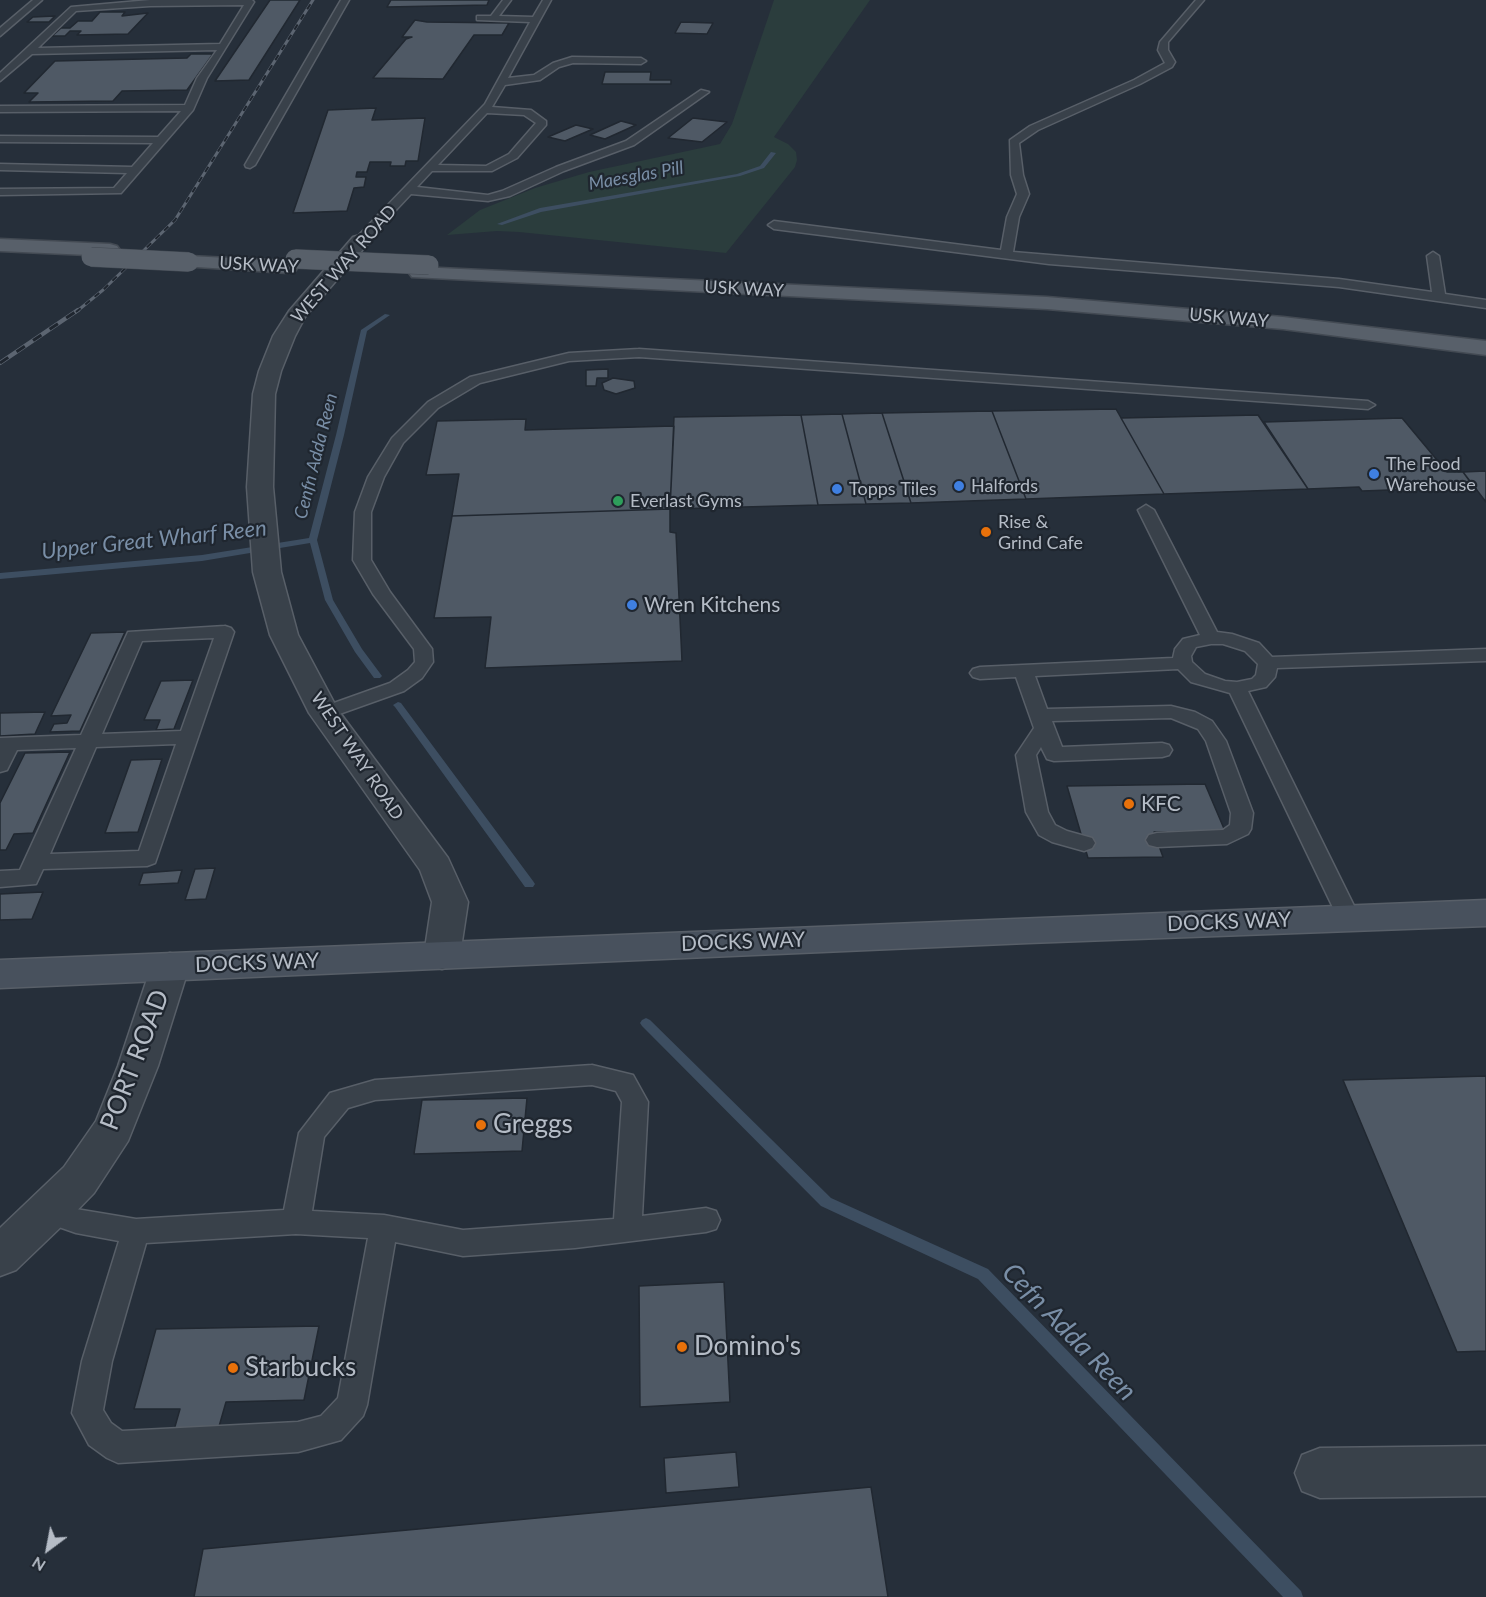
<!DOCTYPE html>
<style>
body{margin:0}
#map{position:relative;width:1486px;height:1597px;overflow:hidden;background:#262f3a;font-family:Lato,sans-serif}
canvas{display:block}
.north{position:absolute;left:18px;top:1519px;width:60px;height:60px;-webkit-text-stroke:4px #1f262f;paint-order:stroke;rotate:212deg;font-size:16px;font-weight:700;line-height:24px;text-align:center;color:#b5bcc6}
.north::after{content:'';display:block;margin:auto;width:21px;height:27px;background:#b5bcc6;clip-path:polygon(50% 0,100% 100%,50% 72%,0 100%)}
</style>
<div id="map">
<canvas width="1486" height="1597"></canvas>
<div class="north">N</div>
</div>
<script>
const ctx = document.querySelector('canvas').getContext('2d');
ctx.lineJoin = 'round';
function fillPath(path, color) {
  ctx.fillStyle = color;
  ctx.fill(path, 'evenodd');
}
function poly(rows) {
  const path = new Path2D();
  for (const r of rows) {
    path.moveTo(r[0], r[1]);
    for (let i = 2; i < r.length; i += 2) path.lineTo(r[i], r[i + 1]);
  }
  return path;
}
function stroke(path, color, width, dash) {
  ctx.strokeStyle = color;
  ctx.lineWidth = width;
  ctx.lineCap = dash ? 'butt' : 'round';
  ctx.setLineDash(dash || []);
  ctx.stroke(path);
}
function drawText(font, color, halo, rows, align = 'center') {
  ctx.font = font + ' Lato,sans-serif';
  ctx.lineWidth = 4.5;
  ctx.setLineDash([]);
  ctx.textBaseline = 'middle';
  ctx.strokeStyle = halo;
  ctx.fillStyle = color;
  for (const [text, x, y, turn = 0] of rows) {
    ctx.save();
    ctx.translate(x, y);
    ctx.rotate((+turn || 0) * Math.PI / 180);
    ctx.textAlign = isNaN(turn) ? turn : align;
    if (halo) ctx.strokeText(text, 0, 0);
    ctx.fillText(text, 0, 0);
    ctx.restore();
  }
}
const green = poly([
 [774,0,870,0,774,137,788,144,796,152,797,160,795,167,726,253,519,232,497,231,447,235,480,210,535,188,589,172,720,144,732,124]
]);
const stream = poly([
 [771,152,776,153,764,168,740,176,541,212,502,225,497,224,540,208,737,174,760,166,771,152],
 [385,314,390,315,367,331,344,435,317,540,333,600,362,649,382,676,380,678,374,678,355,652,325,600,310,543,202,561,0,579,0,573,202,555,309,538,336,435,361,330,385,314],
 [398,702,401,703,533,881,535,884,533,887,525,887,395,707,393,705,398,702],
 [646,1018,650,1020,831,1198,988,1269,1301,1591,1303,1597,1283,1597,978,1279,821,1206,642,1026,640,1023,642,1020,646,1018]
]);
const building = poly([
 [270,0,300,0,249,80,215,81,270,0],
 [391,0,489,0,487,5,387,7,391,0],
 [100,12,125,12,122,16,148,13,128,34,77,35,81,31,70,31,65,36,52,36,61,28,70,28,78,21,92,21,100,12],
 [55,16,49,22,27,22,33,17,55,16],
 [415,20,427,22,509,23,502,35,474,35,443,79,373,78,406,39,412,37,402,37,415,20],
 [681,22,713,23,707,34,675,33,681,22],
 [191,54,213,54,187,90,122,91,113,101,29,102,38,93,24,93,55,61,187,58,191,54],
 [605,72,651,72,650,80,671,80,671,84,602,84,605,72],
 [376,108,372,120,425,118,418,161,406,161,405,166,390,166,391,162,370,162,367,172,357,172,356,177,366,177,364,187,354,188,347,211,293,213,328,110,376,108],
 [693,118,727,122,702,142,668,138,693,118],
 [621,121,636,125,605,139,590,135,621,121],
 [576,125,593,129,565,141,548,137,576,125],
 [608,369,608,378,597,378,596,386,586,386,586,370,608,369],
 [613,378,634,381,635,388,616,394,604,390,602,383,613,378],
 [1116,409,1164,494,1026,499,992,411,1116,409],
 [992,411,1026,499,911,503,882,413,992,411],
 [882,413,909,497,911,503,866,504,842,414,882,413],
 [842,414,866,504,818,505,801,415,842,414],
 [801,415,818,505,670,509,674,417,801,415],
 [1258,415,1308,489,1164,494,1121,418,1258,415],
 [1402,418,1447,472,1463,472,1474,487,1362,491,1359,487,1308,489,1264,422,1402,418],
 [526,419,525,430,674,426,670,509,452,516,459,474,426,475,437,421,526,419],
 [1485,471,1486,472,1486,502,1463,472,1485,471],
 [670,509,670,532,676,533,682,661,485,668,491,617,434,618,452,516,670,509],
 [125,632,80,731,50,732,54,724,67,723,71,715,51,716,91,633,125,632],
 [193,680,174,729,156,730,160,720,144,720,161,681,193,680],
 [45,712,35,734,0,736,0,713,45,712],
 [70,752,33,833,14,834,6,850,0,850,0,803,25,753,70,752],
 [162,759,138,832,105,833,131,760,162,759],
 [1205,784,1225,831,1154,832,1163,857,1088,858,1067,786,1205,784],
 [215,868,206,899,185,900,195,869,215,868],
 [182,870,178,883,139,885,143,873,182,870],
 [43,892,32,919,0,920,0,894,43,892],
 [1486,1076,1486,1351,1457,1352,1343,1080,1486,1076],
 [527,1098,522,1151,414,1154,422,1100,527,1098],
 [724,1282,730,1402,640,1407,639,1286,724,1282],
 [319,1326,304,1400,226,1402,218,1430,174,1430,180,1409,134,1409,156,1329,319,1326],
 [736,1452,739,1487,666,1493,664,1458,736,1452],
 [871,1487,888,1597,194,1597,203,1549,871,1487]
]);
const lane = poly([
 [33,0,42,0,0,36,0,28,33,0],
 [150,0,252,0,254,2,207,78,193,110,121,193,0,195,0,189,114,188,127,173,0,170,0,164,132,167,153,143,0,142,0,136,158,137,181,111,0,112,0,106,185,105,197,78,217,50,32,54,0,81,0,73,71,7,150,0],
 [244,5,220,44,38,48,76,11,150,6,244,5],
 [341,0,349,0,255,165,250,168,246,167,245,165,341,0],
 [503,0,511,0,499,16,533,17,543,0,551,0,508,78,534,75,553,63,572,57,641,58,646,61,641,64,573,63,559,67,540,80,505,85,492,107,531,110,546,121,546,125,517,158,492,171,432,171,417,187,488,195,502,191,556,167,626,141,701,90,709,92,634,145,564,171,510,196,488,201,411,194,364,244,356,244,356,238,485,104,530,22,477,20,477,16,491,16,503,0],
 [487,113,524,115,536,123,509,154,486,166,438,165,487,113],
 [1196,0,1204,0,1168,42,1168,50,1175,62,1172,67,1140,84,1038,130,1019,143,1023,175,1029,194,1019,217,1013,252,1339,279,1432,292,1427,256,1433,252,1439,256,1445,294,1486,300,1486,308,1339,287,1049,264,774,229,768,225,774,221,1001,250,1007,217,1017,194,1011,175,1010,140,1030,126,1134,80,1165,63,1158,50,1160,42,1196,0],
 [639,349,1368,401,1375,405,1368,409,639,357,569,361,480,383,438,408,403,443,384,477,371,512,371,560,390,592,432,649,433,662,422,678,404,691,331,717,324,719,317,717,314,713,317,709,390,683,408,670,415,662,414,649,373,594,353,560,355,512,368,477,392,438,428,402,470,377,569,353,639,349],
 [1146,505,1154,510,1217,632,1232,634,1259,643,1272,657,1486,649,1486,661,1277,668,1275,677,1266,687,1248,691,1360,918,1357,924,1349,926,1341,924,1338,918,1230,693,1191,682,1178,669,1035,676,1047,709,1171,706,1195,712,1212,721,1226,741,1253,813,1251,829,1248,834,1227,844,1157,847,1149,845,1146,840,1149,835,1157,833,1223,830,1230,825,1231,813,1206,741,1198,729,1171,718,1052,721,1062,747,1162,743,1169,745,1172,750,1169,755,1162,757,1054,761,1047,759,1041,747,1036,755,1048,812,1055,825,1067,831,1092,838,1095,843,1092,848,1084,851,1052,842,1039,835,1026,812,1016,755,1034,728,1016,677,980,679,973,677,970,673,973,669,980,667,1173,658,1175,649,1183,639,1200,635,1138,510,1146,505],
 [1211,644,1223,644,1245,651,1258,664,1256,675,1252,679,1237,682,1225,681,1205,674,1192,662,1191,656,1196,647,1211,644],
 [225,626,231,628,234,632,155,863,147,866,43,869,36,884,0,887,0,871,20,870,76,748,17,750,7,770,0,772,0,738,81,735,128,632,225,626],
 [214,638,181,731,102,734,142,641,214,638],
 [176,744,139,851,50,854,96,747,176,744],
 [592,1065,633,1075,648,1102,642,1216,706,1208,716,1211,720,1220,716,1229,706,1232,575,1248,463,1256,395,1242,367,1405,363,1416,341,1440,298,1452,118,1463,107,1458,89,1445,72,1413,82,1361,119,1241,76,1233,39,1220,35,1211,39,1202,49,1199,76,1209,136,1219,284,1210,299,1133,330,1093,375,1080,592,1065],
 [592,1085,616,1091,622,1102,614,1219,463,1230,384,1215,312,1211,324,1137,348,1108,375,1100,592,1085],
 [296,1234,368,1238,338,1398,321,1416,298,1422,122,1431,111,1423,103,1410,112,1361,146,1243,296,1234]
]);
const street = poly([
 [360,235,367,237,370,241,305,317,295,336,281,371,275,394,273,487,281,572,298,635,338,710,448,858,468,902,460,955,455,965,442,969,429,965,424,955,432,902,420,870,309,713,270,635,253,572,247,487,253,394,259,371,273,336,289,311,353,237,360,235],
 [170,953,183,957,189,967,158,1066,128,1141,94,1193,64,1224,16,1270,0,1276,0,1228,64,1167,96,1121,118,1066,151,967,157,957,170,953],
 [1486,1446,1486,1496,1320,1498,1302,1491,1295,1473,1302,1455,1320,1448,1486,1446]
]);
const secondary = poly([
 [1486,900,1486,926,1028,943,0,988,0,960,1486,900]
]);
const primary = poly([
 [0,239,110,244,117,246,120,250,117,254,110,256,0,251,0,239],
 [189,256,288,261,295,263,298,267,295,271,288,273,182,266,179,262,182,258,189,256],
 [419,267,1047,297,1283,317,1486,341,1486,355,1283,329,1047,309,412,277,409,273,412,269,419,267]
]);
const railFar1 = poly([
 [76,312,103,290,175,220,313,0]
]);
const rail = poly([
 [0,363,78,310]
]);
const primaryBridge = poly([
 [91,257,189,262],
 [295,259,429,265]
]);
const markers = [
 [1374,474,6,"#3f7fe0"],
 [959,486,6,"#3f7fe0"],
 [837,489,6,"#3f7fe0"],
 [618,501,6,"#2e9e5b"],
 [986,532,6,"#e8710a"],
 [632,605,6,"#3f7fe0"],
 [1129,804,6,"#e8710a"],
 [481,1125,6,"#e8710a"],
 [682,1347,6,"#e8710a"],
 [233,1368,6,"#e8710a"]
];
const farWaternames = [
 ["Maesglas Pill",636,176,-10],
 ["Cenfn Adda Reen",316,456,-76]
];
const farStreetnames = [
 ["WEST WAY ROAD",344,264,-49],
 ["USK WAY",259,265,3],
 ["USK WAY",744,289,3],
 ["USK WAY",1229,318,5],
 ["WEST WAY ROAD",357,756,56]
];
const farPoinames = [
 ["The Food",1386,464],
 ["Warehouse",1386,485],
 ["Halfords",971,486],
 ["Topps Tiles",849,489],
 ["Everlast Gyms",630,501],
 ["Rise &",998,522],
 ["Grind Cafe",998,543]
];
const poiNames = [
 ["Wren Kitchens",644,605],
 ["KFC",1141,804]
];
const streetNames = [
 ["DOCKS WAY",1229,922,-2],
 ["DOCKS WAY",743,942,-2],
 ["DOCKS WAY",257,963,-2]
];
const waterNames = [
 ["Upper Great Wharf Reen",154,540,-6]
];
const nearStreetnames = [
 ["PORT ROAD",135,1060,-69]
];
const nearPoinames = [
 ["Greggs",493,1125],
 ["Domino's",694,1347],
 ["Starbucks",245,1368]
];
const nearWaternames = [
 ["Cefn Adda Reen",1069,1332,46]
];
fillPath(green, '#2b3d3d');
fillPath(stream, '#3d4e61');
fillPath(building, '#4f5965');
stroke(building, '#212831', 1.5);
stroke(lane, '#585f68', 3);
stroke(street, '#585f68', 3);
stroke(secondary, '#585f68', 3);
stroke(primary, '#434a53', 3);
fillPath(lane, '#39414a');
fillPath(street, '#39414a');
fillPath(secondary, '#48515d');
fillPath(primary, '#58606a');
stroke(railFar1, '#5c6571', 3);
stroke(rail, '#5c6571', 4.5);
stroke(railFar1, '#1f262f', 2, [6]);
stroke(rail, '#1f262f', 3, [10]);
stroke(primaryBridge, '#434a53', 20, []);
stroke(primaryBridge, '#58606a', 19);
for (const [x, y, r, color] of markers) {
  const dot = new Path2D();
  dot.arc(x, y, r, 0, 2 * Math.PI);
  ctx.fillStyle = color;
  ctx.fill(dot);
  stroke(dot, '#1f262f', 2);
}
drawText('italic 18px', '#798ea6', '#1f262f', farWaternames);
drawText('18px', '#b5bcc6', '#1f262f', farStreetnames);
drawText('18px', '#b5bcc6', '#1f262f', farPoinames, 'left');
drawText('21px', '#b5bcc6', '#1f262f', poiNames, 'left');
drawText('21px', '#b5bcc6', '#1f262f', streetNames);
drawText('italic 22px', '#798ea6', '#1f262f', waterNames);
drawText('26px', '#b5bcc6', '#1f262f', nearStreetnames);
drawText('26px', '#b5bcc6', '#1f262f', nearPoinames, 'left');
drawText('italic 27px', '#798ea6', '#1f262f', nearWaternames);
</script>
